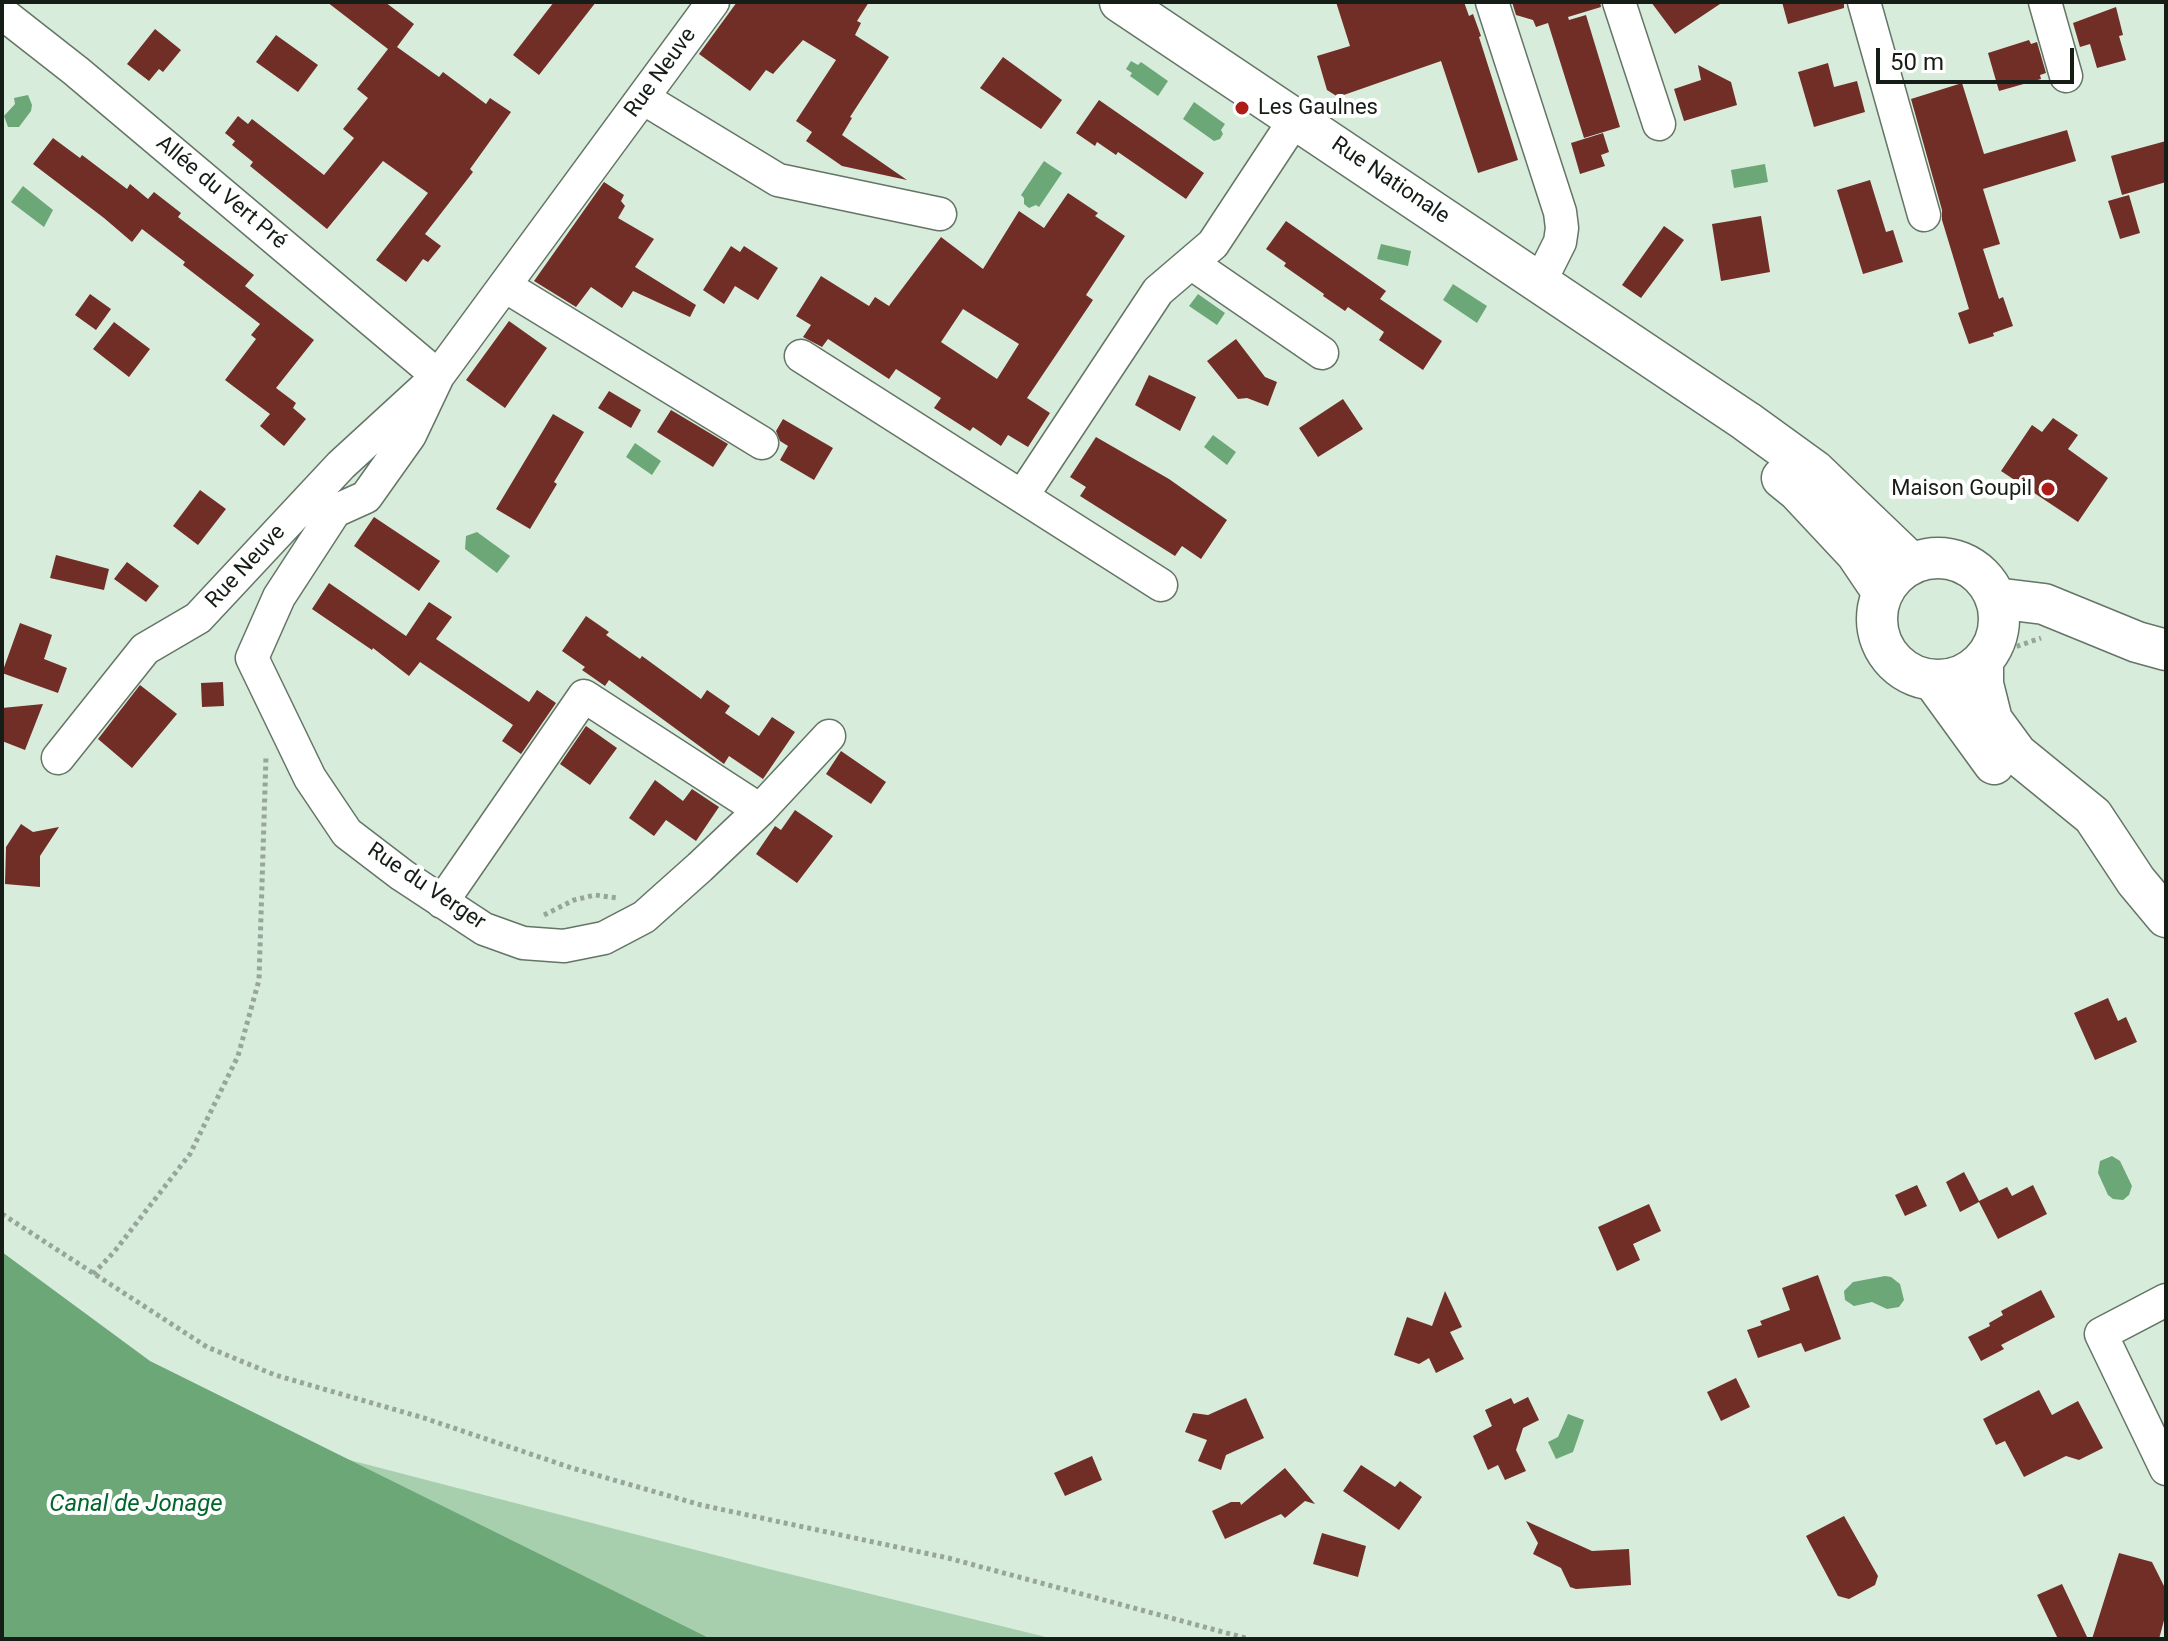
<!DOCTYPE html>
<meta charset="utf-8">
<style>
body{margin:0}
#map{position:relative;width:2168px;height:1641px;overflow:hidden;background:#d8ecdb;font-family:Roboto,sans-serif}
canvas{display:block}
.frame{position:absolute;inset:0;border:4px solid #161d17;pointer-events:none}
.scale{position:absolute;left:1876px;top:48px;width:198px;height:36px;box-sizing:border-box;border:4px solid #161d17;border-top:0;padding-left:10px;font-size:24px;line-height:28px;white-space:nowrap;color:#161d17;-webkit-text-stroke:6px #fff;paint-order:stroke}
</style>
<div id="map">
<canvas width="2168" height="1641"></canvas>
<div class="frame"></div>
<div class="scale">50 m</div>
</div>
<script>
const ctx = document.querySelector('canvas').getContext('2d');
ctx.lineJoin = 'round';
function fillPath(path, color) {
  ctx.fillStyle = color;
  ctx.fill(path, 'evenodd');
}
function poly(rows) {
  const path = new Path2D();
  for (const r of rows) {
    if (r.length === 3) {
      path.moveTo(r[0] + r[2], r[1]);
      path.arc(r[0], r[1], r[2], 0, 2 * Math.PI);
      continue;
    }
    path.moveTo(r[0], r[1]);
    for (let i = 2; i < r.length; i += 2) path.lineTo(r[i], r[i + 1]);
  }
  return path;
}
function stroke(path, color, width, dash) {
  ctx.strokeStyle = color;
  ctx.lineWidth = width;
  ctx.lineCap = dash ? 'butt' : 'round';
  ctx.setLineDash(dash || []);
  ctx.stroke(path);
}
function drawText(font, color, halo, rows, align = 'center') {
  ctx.font = font + ' Roboto,sans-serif';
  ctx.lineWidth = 8;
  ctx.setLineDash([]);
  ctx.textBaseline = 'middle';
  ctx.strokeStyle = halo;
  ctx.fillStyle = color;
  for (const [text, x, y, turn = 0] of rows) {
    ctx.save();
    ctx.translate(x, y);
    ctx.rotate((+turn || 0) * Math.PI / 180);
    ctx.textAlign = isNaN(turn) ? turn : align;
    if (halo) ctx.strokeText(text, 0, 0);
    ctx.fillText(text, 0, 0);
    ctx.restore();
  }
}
const green = poly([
 [342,1458,765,1568,1054,1639,711,1639]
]);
const water = poly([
 [1131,61,1138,65,1141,62,1168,81,1158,96,1130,76,1132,73,1126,69],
 [28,95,32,105,31,111,19,127,8,127,4,116,15,104,14,98],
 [1194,102,1225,124,1221,130,1223,134,1220,139,1214,141,1183,119],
 [1044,161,1062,173,1039,207,1036,205,1029,208,1024,204,1024,198,1021,195],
 [1765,164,1768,182,1734,188,1731,170],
 [23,186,53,210,44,227,11,202],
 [1381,244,1411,251,1408,266,1377,259],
 [1453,284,1487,306,1477,323,1443,300],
 [1198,294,1225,313,1217,325,1189,306],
 [1213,435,1236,452,1227,465,1204,447],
 [635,443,661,461,652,475,626,457],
 [477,532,510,556,497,573,465,549,466,536],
 [2112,1156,2120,1161,2132,1186,2129,1195,2123,1200,2113,1199,2108,1195,2098,1173,2100,1161],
 [2,1252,150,1361,711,1639,2,1639],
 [1885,1276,1891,1277,1900,1284,1904,1300,1899,1307,1887,1309,1872,1302,1854,1306,1845,1300,1844,1291,1853,1282],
 [1568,1414,1584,1420,1573,1452,1556,1459,1548,1442,1558,1437]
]);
const building = poly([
 [327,2,385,2,414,24,397,47,439,77,443,72,486,104,490,98,511,112,470,169,473,172,425,234,441,246,428,262,423,259,406,282,376,260,428,193,383,161,327,229,250,166,253,162,232,145,235,141,225,133,238,116,248,124,252,119,324,175,354,138,343,129,368,98,357,89,388,49],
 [554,2,596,2,539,75,513,55],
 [737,2,869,2,857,21,861,23,855,35,889,57,850,117,852,118,842,135,907,180,842,166,806,141,812,132,796,121,836,60,803,40,773,74,766,70,750,91,699,54],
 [1336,2,1464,2,1469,16,1473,14,1481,36,1479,37,1518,160,1478,173,1441,61,1338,97,1327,90,1317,56,1350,46],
 [1512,2,1600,2,1601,7,1568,17,1569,20,1586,15,1620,127,1584,138,1548,23,1536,27,1533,20,1516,15],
 [1651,2,1723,2,1675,34],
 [1782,2,1844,2,1844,8,1788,24],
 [2116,7,2123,35,2119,36,2126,60,2097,68,2090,44,2080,47,2073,23],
 [155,29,181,50,163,72,159,69,149,81,127,64],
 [276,35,318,65,298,92,256,62],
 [2029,40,2031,44,2037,42,2046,73,2040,75,2041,79,1999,91,1988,53],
 [1003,57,1062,100,1041,129,980,88],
 [1828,63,1834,87,1857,81,1865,112,1814,127,1798,72],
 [1698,65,1731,82,1737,105,1684,121,1674,89,1701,80],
 [1962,83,1984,154,2067,130,2076,161,1983,189,2000,244,1983,249,1999,299,2003,297,2013,326,1993,333,1994,336,1969,344,1958,313,1969,309,1942,220,1942,210,1911,99],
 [1099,100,1204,173,1186,199,1118,152,1116,155,1097,142,1095,146,1076,133],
 [1603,133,1609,152,1601,155,1605,166,1580,174,1571,143],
 [53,138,80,158,82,155,127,189,130,184,148,199,154,192,181,213,178,217,254,275,245,286,314,340,276,388,296,403,293,408,306,419,284,446,260,426,270,414,225,380,256,339,251,335,260,324,183,265,185,262,142,229,132,242,104,218,33,164],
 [2166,141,2166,182,2122,195,2111,156],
 [1870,180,1886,232,1893,230,1903,262,1863,274,1837,190],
 [604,182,624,195,621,201,625,206,618,218,654,239,635,267,696,305,690,317,633,291,622,308,591,287,576,307,534,281],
 [1068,193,1098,213,1095,216,1125,236,1086,295,1093,300,1027,398,1050,413,1028,447,1008,435,1001,446,973,427,970,431,934,408,941,398,896,369,889,379,828,339,822,347,803,337,811,325,796,316,821,276,869,306,875,297,889,306,941,237,983,269,1019,211,1044,228],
 [963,309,1019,344,997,379,941,342],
 [2129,195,2140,233,2120,239,2108,201],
 [1761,216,1770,272,1721,281,1712,224],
 [1286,221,1386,291,1380,299,1442,341,1423,370,1379,340,1384,332,1348,307,1345,311,1323,296,1324,294,1284,266,1286,263,1266,249],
 [1664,226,1684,240,1641,298,1622,285],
 [731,246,740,252,744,246,778,268,758,300,735,286,724,304,703,290],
 [90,294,111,309,96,330,75,315],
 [509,321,547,348,505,408,466,380],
 [114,322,150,349,129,377,93,349],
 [1236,339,1265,377,1277,382,1268,406,1247,398,1238,399,1207,361],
 [1149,375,1196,397,1180,431,1135,405],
 [609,391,641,410,631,428,598,408],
 [1343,399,1363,429,1318,457,1299,428],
 [671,410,728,444,713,467,657,432],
 [553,414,584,432,554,482,557,484,530,529,496,509],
 [2053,418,2078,435,2068,449,2108,478,2078,522,2001,471,2032,425,2042,432],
 [783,419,833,448,814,480,780,460,788,446,780,441,776,431],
 [1096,437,1169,479,1227,520,1201,559,1182,546,1175,556,1080,496,1086,487,1070,477],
 [200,490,226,509,198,545,173,526],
 [374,517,440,561,419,591,354,546],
 [56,555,109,569,104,590,50,578],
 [127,562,159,586,146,602,114,579],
 [329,583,406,636,429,602,452,617,436,639,529,702,537,690,556,703,521,754,502,741,513,725,420,662,409,676,373,648,372,650,312,609],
 [586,616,609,632,606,635,640,659,642,656,701,699,707,690,730,706,725,713,759,736,772,717,795,732,763,779,729,756,724,764,609,680,605,686,582,670,585,667,562,651],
 [20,623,52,635,44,659,67,668,58,693,2,673],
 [223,682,224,706,202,707,201,683],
 [140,685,177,714,132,768,98,739],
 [43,704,25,750,2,741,2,708],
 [586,726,617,748,590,785,560,764],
 [841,751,886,782,871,804,826,774],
 [655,780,683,801,692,789,719,807,696,841,666,820,654,836,629,818],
 [795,810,833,836,797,883,756,854,775,826,781,830],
 [21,824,33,832,59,827,40,856,40,887,5,884,6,847],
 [2108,998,2118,1021,2126,1017,2137,1042,2095,1060,2074,1013],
 [1964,1172,1979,1201,2007,1187,2012,1196,2033,1185,2047,1214,1998,1239,1979,1202,1960,1212,1946,1182],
 [1917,1185,1927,1206,1905,1216,1895,1195],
 [1649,1204,1661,1231,1633,1244,1640,1260,1617,1271,1598,1227],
 [1818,1275,1841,1339,1805,1352,1801,1343,1758,1358,1747,1330,1762,1325,1760,1321,1790,1310,1782,1288],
 [2041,1290,2055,1317,2001,1345,2004,1349,1981,1361,1968,1337,1990,1326,1989,1323,2003,1315,2001,1311],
 [1445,1291,1462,1327,1450,1332,1464,1359,1436,1373,1429,1358,1419,1364,1394,1355,1407,1317,1432,1326],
 [1736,1378,1750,1407,1721,1421,1707,1392],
 [2039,1390,2052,1415,2078,1401,2103,1448,2079,1460,2066,1456,2024,1477,2005,1441,1996,1445,1983,1419],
 [1528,1397,1539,1420,1523,1428,1516,1450,1526,1471,1505,1480,1498,1465,1488,1470,1473,1436,1492,1426,1485,1410,1511,1398,1514,1404],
 [1246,1398,1264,1438,1226,1455,1221,1470,1198,1461,1207,1440,1185,1432,1193,1413,1208,1415],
 [1092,1456,1102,1480,1065,1496,1054,1473],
 [1361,1465,1395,1487,1400,1481,1422,1497,1399,1530,1343,1491],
 [1285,1468,1315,1504,1305,1501,1285,1518,1281,1514,1225,1539,1212,1511,1231,1502,1240,1502,1241,1505],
 [1844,1516,1878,1576,1875,1585,1849,1599,1838,1596,1806,1536],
 [1526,1521,1592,1551,1629,1549,1631,1585,1576,1589,1570,1587,1561,1568,1533,1554,1538,1543],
 [1322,1533,1366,1546,1358,1577,1313,1564],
 [2119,1553,2152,1562,2166,1590,2166,1613,2159,1639,2092,1639],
 [2062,1584,2088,1639,2058,1639,2037,1595]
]);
const path = poly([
 [2009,649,2041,638],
 [544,915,574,900,595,895,618,898],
 [2,1214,207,1347,275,1375,424,1418,572,1468,701,1505,948,1558,1249,1639],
 [93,1274,114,1252,190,1154,238,1056,259,980,266,756]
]);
const minor = poly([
 [1492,2,1560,212,1562,228,1560,242,1540,282],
 [1619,2,1659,124],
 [1864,2,1924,215],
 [2045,2,2066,76],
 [2,13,76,71,438,376,410,435,366,497,335,511,279,597,252,658,310,778,347,833,402,875,484,929,523,943,564,946,604,938,644,917,700,867,760,810,829,736],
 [643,98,778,180,940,214],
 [1191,263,1322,353],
 [505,286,762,443],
 [801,356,1161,585],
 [1023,495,1158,291,1213,244,1296,118],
 [58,758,145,649,198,618,341,465,438,376,713,2],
 [442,902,584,696,760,810],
 [2166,1300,2101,1334,2166,1469]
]);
const major = poly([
 [1120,2,1746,421,1815,471,1912,564],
 [1782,478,1798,491,1856,553,1883,593],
 [1938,619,61],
 [1995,598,2044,604,2137,642,2166,650],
 [1983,661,1983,684,1992,720,2017,754,2093,816,2136,881,2166,917],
 [1933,680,1994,764]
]);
const markers = [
 [1242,108,8,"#ad1c17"],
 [2048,489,8,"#ad1c17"]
];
const streetNames = [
 ["Rue Neuve",661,73,-54],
 ["Rue Nationale",1390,181,34],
 ["Allée du Vert Pré",221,193,40],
 ["Rue Neuve",246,567,-47],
 ["Rue du Verger",426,887,34]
];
const poiNames = [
 ["Les Gaulnes",1258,108],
 ["Maison Goupil",2032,489,"right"]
];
const waterNames = [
 ["Canal de Jonage",136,1505]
];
fillPath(green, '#a7cfae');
fillPath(water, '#6ba777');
fillPath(building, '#702e27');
stroke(minor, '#647566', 35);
stroke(major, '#647566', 43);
stroke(path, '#97a699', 5, [4, 4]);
stroke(minor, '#fff', 32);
stroke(major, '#fff', 40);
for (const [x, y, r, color] of markers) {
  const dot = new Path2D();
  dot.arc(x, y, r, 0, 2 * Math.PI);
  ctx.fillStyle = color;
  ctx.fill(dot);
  stroke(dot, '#fff', 3);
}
drawText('22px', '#161d17', '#fff', streetNames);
drawText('22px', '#161d17', '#fff', poiNames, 'left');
drawText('italic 24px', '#00662a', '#fff', waterNames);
</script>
